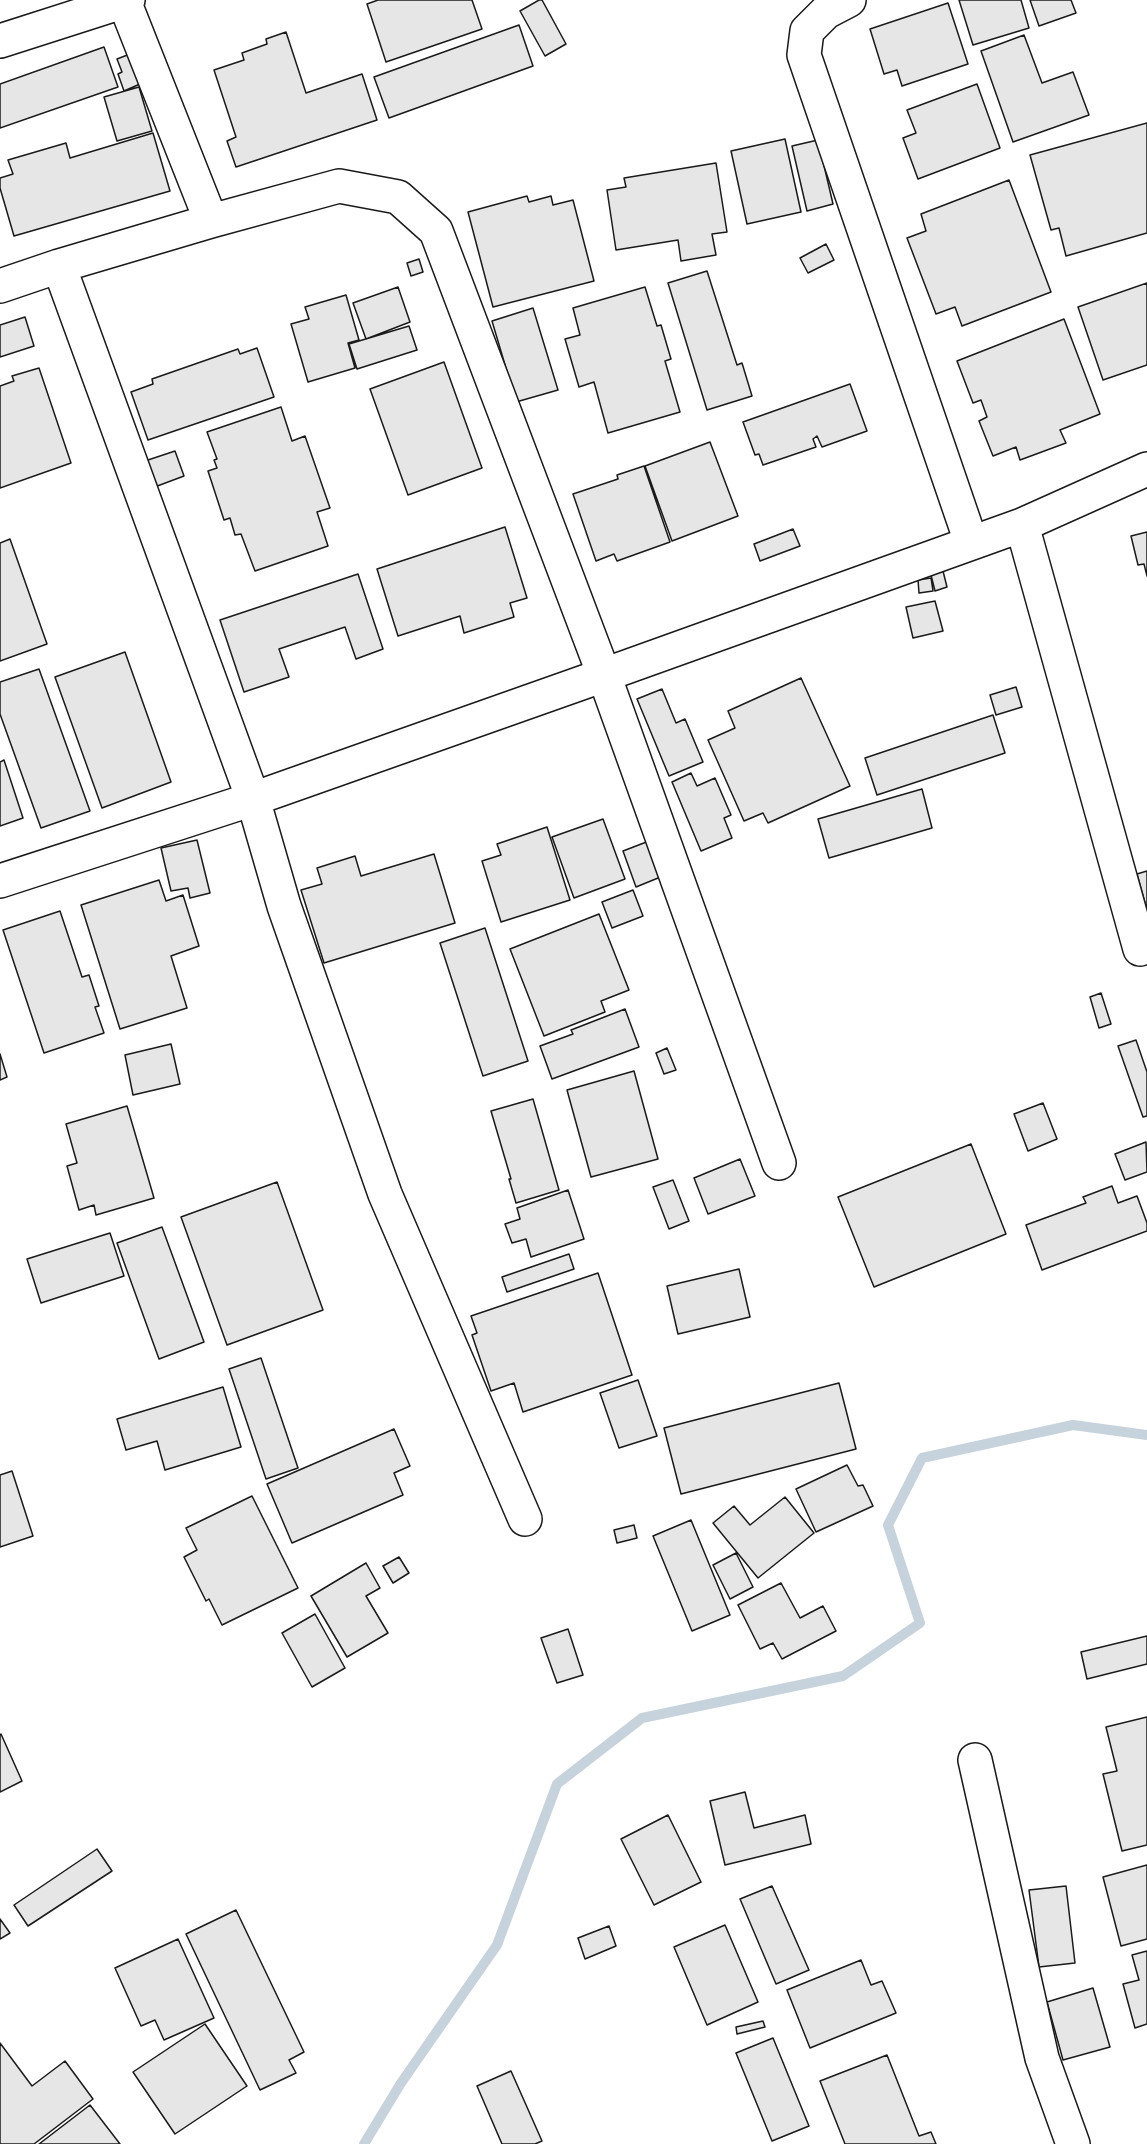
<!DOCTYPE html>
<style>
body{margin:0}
canvas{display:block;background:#fff}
</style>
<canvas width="1147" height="2144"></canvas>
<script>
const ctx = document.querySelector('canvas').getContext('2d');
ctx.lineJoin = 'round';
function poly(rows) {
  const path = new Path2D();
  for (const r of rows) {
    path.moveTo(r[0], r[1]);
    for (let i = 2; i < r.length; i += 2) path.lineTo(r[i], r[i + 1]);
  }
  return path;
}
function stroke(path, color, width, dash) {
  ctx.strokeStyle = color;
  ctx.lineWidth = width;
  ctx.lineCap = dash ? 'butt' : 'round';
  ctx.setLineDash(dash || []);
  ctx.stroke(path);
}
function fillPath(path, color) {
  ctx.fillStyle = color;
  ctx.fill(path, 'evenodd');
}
const stream = poly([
 [364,2144,401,2083,497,1945,557,1784,642,1718,843,1676,920,1623,888,1525,922,1458,1073,1425,1147,1435]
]);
const building = poly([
 [378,0,472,0,482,29,386,62,367,4,378,0],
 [539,0,542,0,566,44,545,56,520,11,539,0],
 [959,0,1021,0,1029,28,973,45,959,0],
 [1030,0,1071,0,1076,13,1039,26,1030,0],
 [948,3,968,64,902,86,897,70,884,74,870,29,948,3],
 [519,25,533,66,389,118,374,77,519,25],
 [286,32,306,93,362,74,377,120,236,167,227,141,236,137,214,70,244,60,242,53,267,44,266,39,286,32],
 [1024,35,1042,83,1073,72,1089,115,1013,142,981,51,1024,35],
 [104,47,118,87,0,128,0,84,104,47],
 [130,54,140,84,124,91,118,74,122,72,117,59,130,54],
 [977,84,1000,148,918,179,903,138,916,133,907,110,977,84],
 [139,87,152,131,117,141,104,97,139,87],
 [1147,123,1147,233,1066,256,1059,228,1051,230,1030,155,1147,123],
 [153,133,170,191,14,236,0,188,0,178,13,174,8,160,66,143,70,158,153,133],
 [785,139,801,212,747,224,731,151,785,139],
 [818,140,833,204,807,211,792,146,818,140],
 [716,163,727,232,712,234,716,255,681,261,678,240,616,250,607,190,626,187,624,178,716,163],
 [1009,180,1051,292,962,326,955,307,936,314,907,238,926,231,921,214,1009,180],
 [527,196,529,202,551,196,553,205,573,200,594,281,493,307,468,212,527,196],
 [826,244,834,260,808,273,800,258,826,244],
 [419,259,423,272,411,276,407,263,419,259],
 [707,271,737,365,742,363,752,396,707,410,668,283,707,271],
 [1147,283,1147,365,1103,380,1078,307,1147,283],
 [398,287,410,322,366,339,353,303,398,287],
 [645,287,657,326,661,325,671,359,665,361,680,412,608,433,594,382,579,387,565,339,580,335,573,308,645,287],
 [346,295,359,340,348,343,355,368,308,382,291,324,309,319,305,307,346,295],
 [533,308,558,390,516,402,492,321,533,308],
 [25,317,34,346,0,357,0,325,25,317],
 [1064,319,1100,414,1060,430,1066,443,1020,460,1016,447,993,456,979,421,987,417,981,400,973,403,957,361,1064,319],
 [409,326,417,350,357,369,349,344,409,326],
 [257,348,274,397,148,440,131,392,153,384,152,379,238,349,240,354,257,348],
 [444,362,482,468,408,495,370,389,444,362],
 [39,368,71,463,0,488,0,386,14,381,12,376,39,368],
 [850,384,867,431,822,447,817,436,813,439,816,447,763,465,759,454,755,455,743,422,850,384],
 [281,407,292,441,305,436,330,508,317,512,328,546,255,571,241,534,235,535,230,518,224,520,208,471,217,468,214,460,217,459,207,432,281,407],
 [710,442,738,516,672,541,645,466,710,442],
 [175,451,184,476,152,488,142,462,175,451],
 [644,466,670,542,617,561,614,554,596,561,573,494,618,479,617,475,644,466],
 [505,527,527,598,510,603,514,617,464,633,460,616,398,636,377,569,505,527],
 [793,529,800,546,760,561,754,544,793,529],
 [1147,532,1147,576,1144,564,1138,565,1131,536,1147,532],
 [10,539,47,644,0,661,0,543,10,539],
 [942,567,947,587,935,591,930,571,942,567],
 [358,574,383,649,356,659,345,627,279,649,289,677,244,692,220,620,358,574],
 [931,578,933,591,919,593,918,580,931,578],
 [935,601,943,631,913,638,906,607,935,601],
 [125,652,171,782,102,808,55,677,125,652],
 [39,669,90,811,41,828,0,714,0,682,39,669],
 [801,678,850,786,768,823,763,813,744,821,708,740,735,728,728,711,801,678],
 [1016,687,1022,707,996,715,990,695,1016,687],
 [662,689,676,723,685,719,703,762,669,776,637,699,662,689],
 [993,715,1005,753,877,795,865,758,993,715],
 [4,760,23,818,0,826,0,762,4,760],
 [691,773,697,786,715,778,731,815,724,818,732,838,701,851,672,782,691,773],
 [922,789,932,828,829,858,818,819,922,789],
 [603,819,625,879,574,898,552,837,603,819],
 [547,827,570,900,501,922,482,861,501,855,497,844,547,827],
 [197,840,210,893,190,898,188,888,171,891,161,848,197,840],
 [649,841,663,876,636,887,623,851,649,841],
 [434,854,455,923,324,963,301,890,322,884,317,868,355,856,361,876,434,854],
 [1147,871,1147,910,1137,874,1147,871],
 [159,880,166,901,183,895,199,946,171,956,187,1008,120,1029,81,905,159,880],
 [633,890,643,916,612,928,602,902,633,890],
 [60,911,82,977,89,975,99,1006,95,1007,104,1033,44,1053,3,930,60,911],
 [599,914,629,990,601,1001,605,1012,544,1036,510,949,599,914],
 [485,928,528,1061,483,1076,440,943,485,928],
 [1101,993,1111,1024,1099,1028,1090,997,1101,993],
 [625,1009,639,1047,552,1079,540,1046,573,1034,571,1030,625,1009],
 [1136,1040,1147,1072,1147,1116,1143,1117,1118,1046,1136,1040],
 [171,1044,180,1084,133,1095,125,1055,171,1044],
 [667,1048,676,1070,664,1074,656,1053,667,1048],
 [0,1054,7,1077,0,1080,0,1054],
 [634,1071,658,1159,591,1177,567,1090,634,1071],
 [533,1099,559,1190,516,1203,509,1179,511,1179,491,1111,533,1099],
 [1043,1103,1057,1139,1028,1151,1014,1114,1043,1103],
 [127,1106,154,1198,96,1215,94,1205,79,1210,67,1166,77,1163,66,1124,127,1106],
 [1146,1142,1147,1172,1125,1180,1115,1154,1146,1142],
 [971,1144,1006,1234,874,1287,838,1197,971,1144],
 [740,1159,755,1196,708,1214,694,1178,740,1159],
 [673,1180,689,1221,669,1229,653,1187,673,1180],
 [277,1182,323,1310,227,1345,181,1217,277,1182],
 [1112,1186,1118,1203,1137,1196,1147,1223,1147,1231,1042,1270,1026,1225,1086,1203,1083,1197,1112,1186],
 [568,1190,584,1239,531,1257,526,1239,512,1243,505,1224,520,1219,517,1208,568,1190],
 [162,1227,204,1342,159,1359,117,1243,162,1227],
 [110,1233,124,1276,41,1303,27,1259,110,1233],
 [569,1254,574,1269,507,1292,502,1277,569,1254],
 [739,1269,750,1317,678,1334,667,1286,739,1269],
 [598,1273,632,1375,523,1412,514,1383,491,1391,472,1335,477,1333,471,1316,598,1273],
 [261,1358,298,1468,266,1479,229,1369,261,1358],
 [638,1380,657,1436,619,1448,600,1393,638,1380],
 [839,1383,856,1449,681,1494,664,1428,839,1383],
 [223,1387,241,1447,165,1470,157,1441,126,1450,117,1419,223,1387],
 [394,1429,410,1466,394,1473,403,1495,292,1543,267,1484,394,1429],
 [847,1465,858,1486,863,1485,873,1506,816,1532,796,1489,847,1465],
 [12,1471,33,1536,0,1547,0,1475,12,1471],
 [252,1496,298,1588,222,1625,209,1599,206,1601,184,1557,197,1550,186,1528,252,1496],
 [785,1497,814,1533,758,1578,713,1523,734,1506,750,1525,785,1497],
 [691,1520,730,1615,692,1631,653,1536,691,1520],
 [634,1525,637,1538,617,1543,614,1530,634,1525],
 [736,1553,753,1587,730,1599,713,1565,736,1553],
 [399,1557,409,1573,393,1583,383,1566,399,1557],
 [366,1563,380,1588,366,1596,388,1633,347,1657,311,1596,366,1563],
 [781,1583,800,1618,823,1606,836,1631,782,1659,773,1643,760,1649,738,1605,781,1583],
 [315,1614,345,1668,312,1687,282,1633,315,1614],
 [568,1629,583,1675,557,1683,541,1638,568,1629],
 [1147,1636,1147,1664,1087,1679,1081,1652,1147,1636],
 [1147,1717,1147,1845,1122,1851,1103,1774,1117,1771,1106,1727,1147,1717],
 [1,1734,22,1781,0,1792,0,1735,1,1734],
 [745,1792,754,1828,805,1815,811,1844,725,1865,710,1801,745,1792],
 [668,1815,701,1882,654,1905,621,1839,668,1815],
 [97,1849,112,1871,28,1926,14,1905,97,1849],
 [1147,1865,1147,1939,1121,1946,1103,1877,1147,1865],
 [772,1886,809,1970,776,1984,740,1899,772,1886],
 [1066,1886,1075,1963,1039,1967,1029,1890,1066,1886],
 [236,1910,304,2052,289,2060,296,2073,260,2090,186,1934,236,1910],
 [0,1919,10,1933,0,1939,0,1919],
 [725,1925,758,2002,707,2025,674,1947,725,1925],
 [609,1926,616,1946,585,1959,578,1938,609,1926],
 [178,1939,214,2018,164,2040,155,2020,141,2026,115,1968,178,1939],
 [1147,1951,1147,2024,1135,2028,1123,1984,1139,1980,1132,1955,1147,1951],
 [861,1960,871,1985,882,1981,896,2013,810,2048,787,1990,861,1960],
 [1093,1988,1110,2047,1063,2060,1047,2002,1093,1988],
 [763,2021,765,2027,737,2034,736,2027,763,2021],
 [205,2024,247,2086,175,2134,133,2072,205,2024],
 [773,2038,809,2126,772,2141,736,2053,773,2038],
 [0,2043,32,2086,65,2061,93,2099,34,2144,0,2144,0,2043],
 [887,2055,919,2136,931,2132,936,2144,845,2144,820,2081,887,2055],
 [511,2071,542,2141,535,2144,502,2144,477,2086,511,2071],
 [90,2105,120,2144,39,2144,90,2105]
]);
const minor = poly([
 [849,0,826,12,807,31,804,55,971,542],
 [124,1,211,221],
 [0,41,128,0],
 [59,266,253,799,284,906,385,1194,525,1519],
 [0,286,59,266,211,221,339,186,398,197,436,231,604,675,779,1163],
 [1022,525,1140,949],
 [0,881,253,799,604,675,1022,525,1147,469],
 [975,1760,1042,2058,1073,2144]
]);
stroke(stream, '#c6d2dc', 10);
fillPath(building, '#e6e6e6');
stroke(building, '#1a1a1a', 1.5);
stroke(minor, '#1a1a1a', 36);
stroke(minor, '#fff', 33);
</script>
